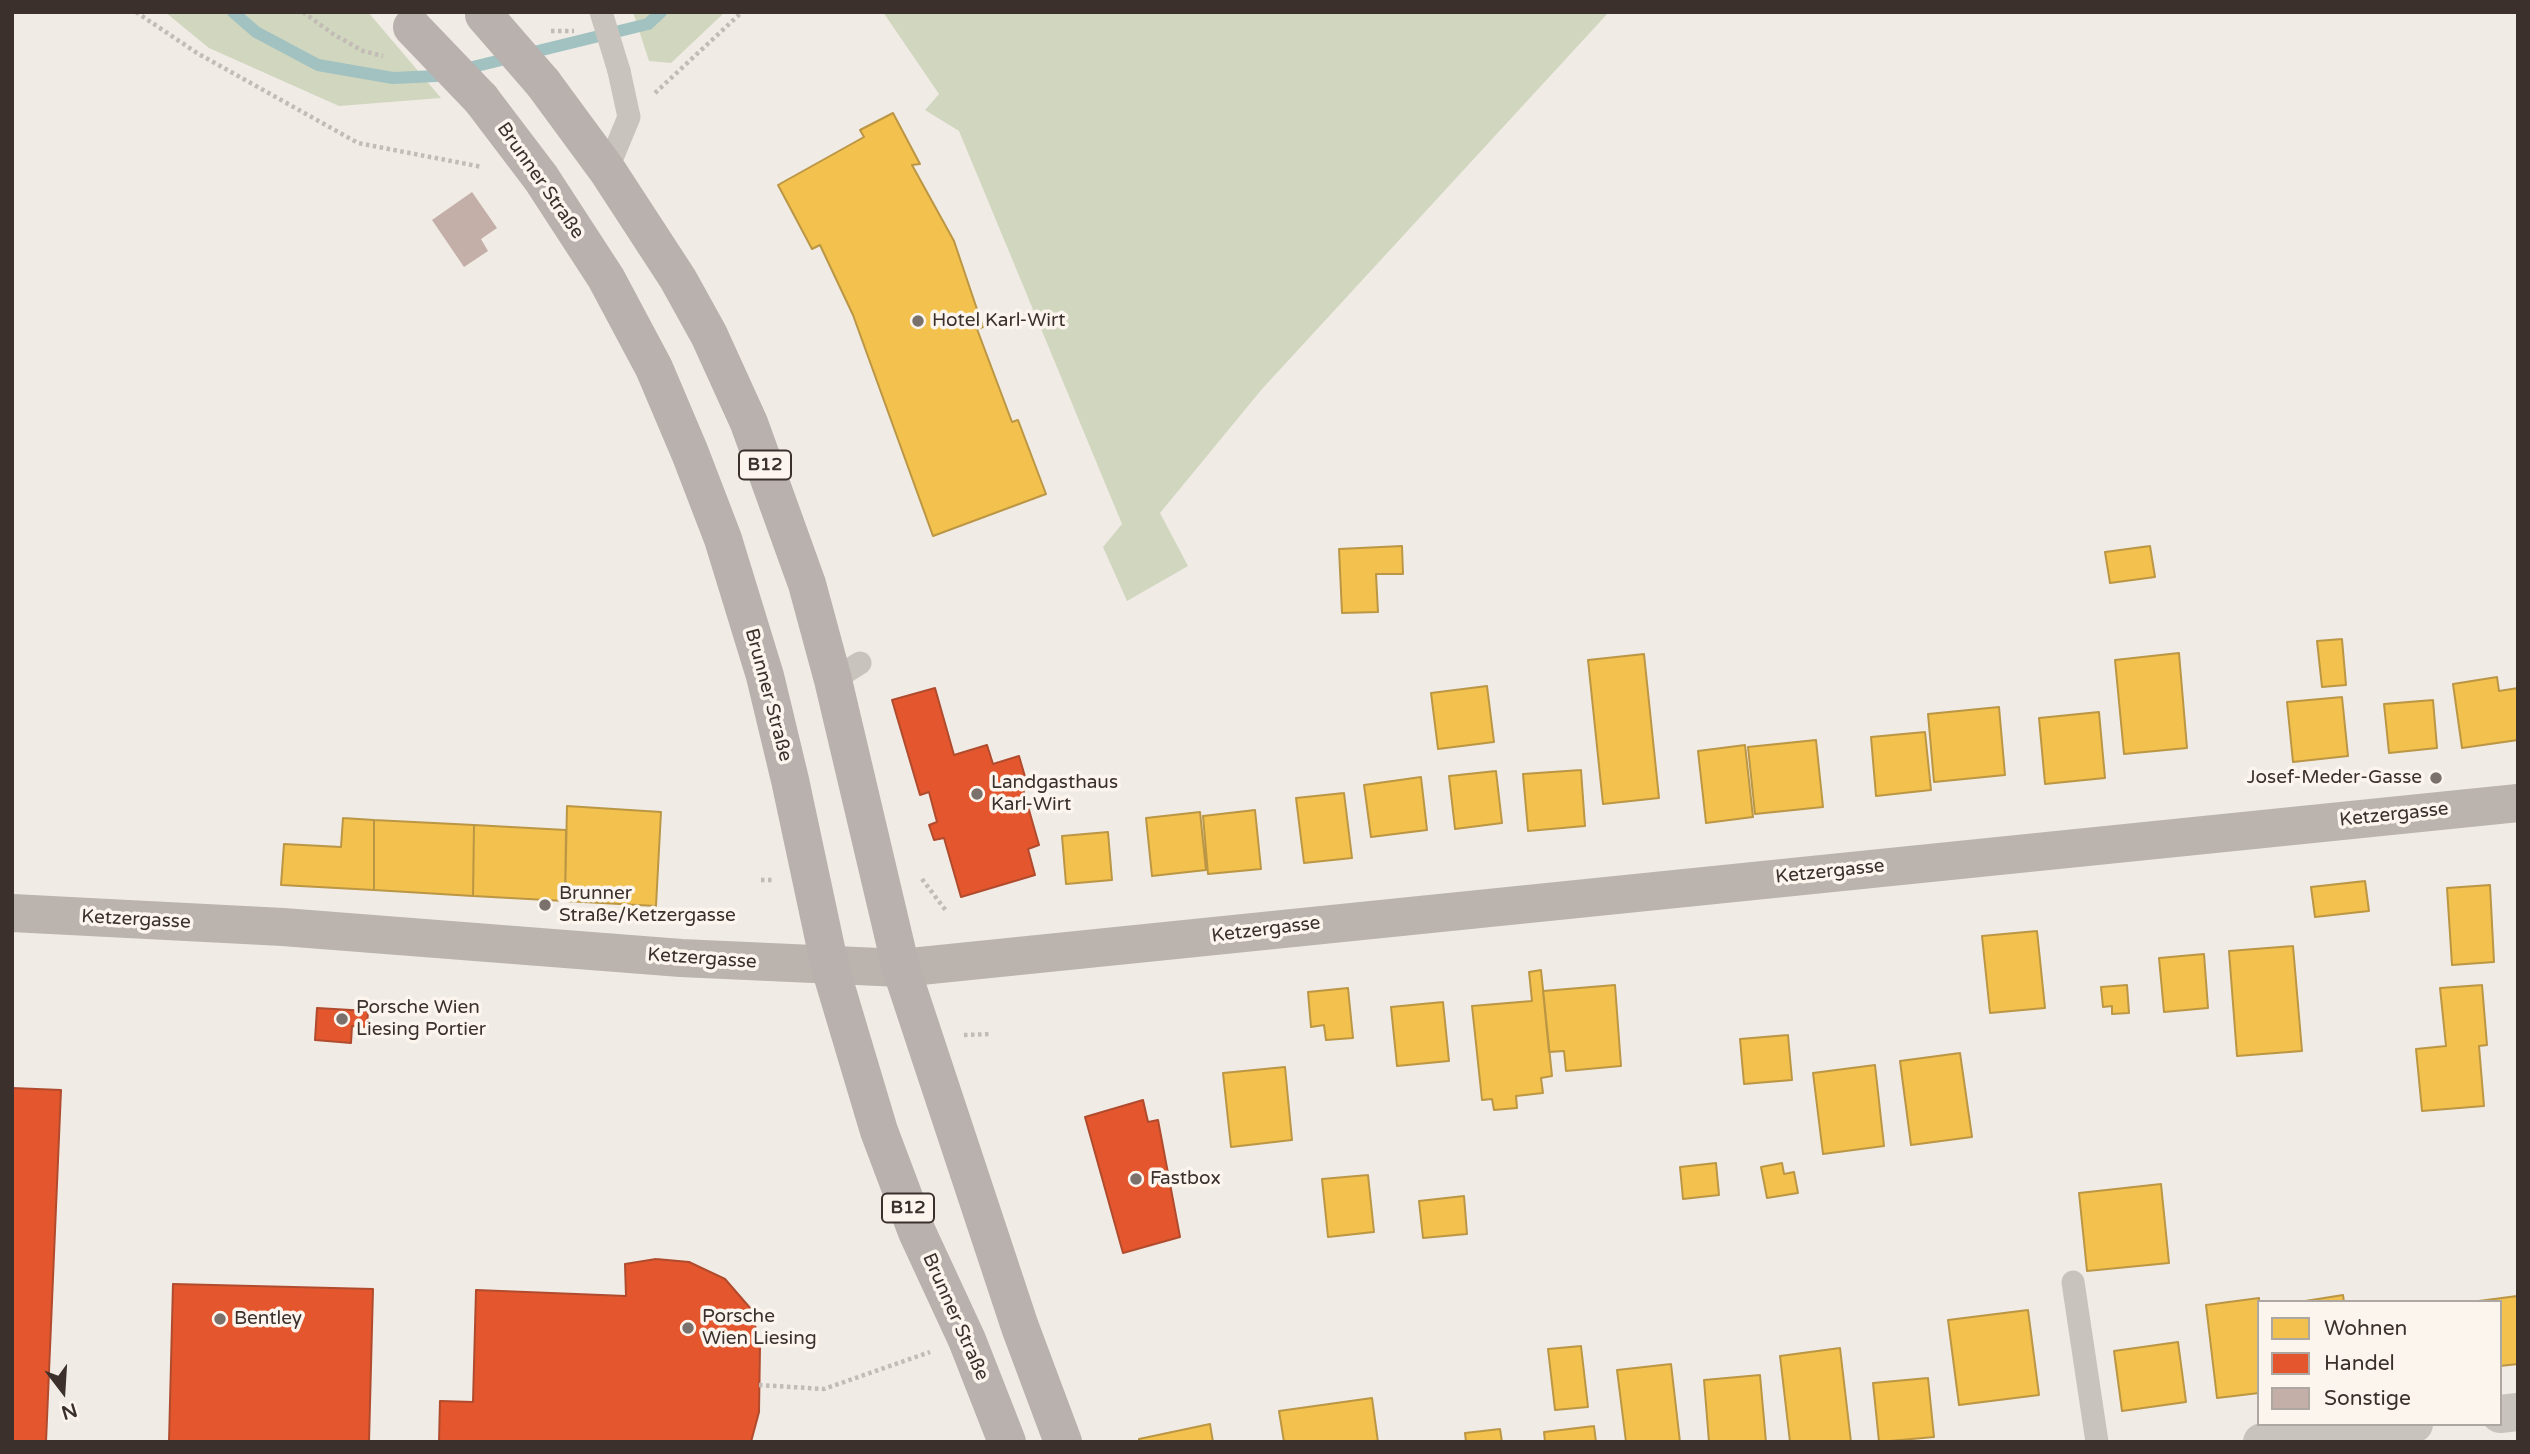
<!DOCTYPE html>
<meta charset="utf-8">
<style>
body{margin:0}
#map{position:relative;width:2530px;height:1454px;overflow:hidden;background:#f0ebe5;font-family:"Varela Round",sans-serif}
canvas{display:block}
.frame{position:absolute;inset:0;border:14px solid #3b302b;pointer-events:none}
.legend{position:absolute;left:2257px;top:1300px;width:245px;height:126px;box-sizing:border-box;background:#fbf5ee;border:2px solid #aea6a0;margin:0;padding:9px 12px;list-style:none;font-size:21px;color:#3b302b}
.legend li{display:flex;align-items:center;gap:14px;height:35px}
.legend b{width:35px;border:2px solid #aea6a0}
.north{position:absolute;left:28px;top:1356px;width:70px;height:70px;-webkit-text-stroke:5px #fbf5ee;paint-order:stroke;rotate:163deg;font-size:19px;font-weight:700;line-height:28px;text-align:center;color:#3b302b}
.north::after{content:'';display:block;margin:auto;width:24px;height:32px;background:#3b302b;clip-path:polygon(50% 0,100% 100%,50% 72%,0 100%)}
</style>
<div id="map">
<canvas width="2530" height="1454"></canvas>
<div class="frame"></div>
<ul class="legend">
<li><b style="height:19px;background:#f2c14e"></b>Wohnen</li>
<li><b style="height:19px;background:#e4572e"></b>Handel</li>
<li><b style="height:19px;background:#c3afa7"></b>Sonstige</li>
</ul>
<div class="north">N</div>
</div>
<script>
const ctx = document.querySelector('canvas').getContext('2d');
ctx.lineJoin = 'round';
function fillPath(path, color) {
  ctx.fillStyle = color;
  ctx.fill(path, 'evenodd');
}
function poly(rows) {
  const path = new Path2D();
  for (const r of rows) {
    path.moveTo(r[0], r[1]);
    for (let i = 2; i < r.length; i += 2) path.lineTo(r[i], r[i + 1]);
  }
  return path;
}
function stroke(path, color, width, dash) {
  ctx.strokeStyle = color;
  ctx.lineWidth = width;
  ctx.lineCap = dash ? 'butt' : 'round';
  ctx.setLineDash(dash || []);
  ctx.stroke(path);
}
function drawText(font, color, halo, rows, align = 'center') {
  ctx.font = font + ' "Varela Round",sans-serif';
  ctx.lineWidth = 7;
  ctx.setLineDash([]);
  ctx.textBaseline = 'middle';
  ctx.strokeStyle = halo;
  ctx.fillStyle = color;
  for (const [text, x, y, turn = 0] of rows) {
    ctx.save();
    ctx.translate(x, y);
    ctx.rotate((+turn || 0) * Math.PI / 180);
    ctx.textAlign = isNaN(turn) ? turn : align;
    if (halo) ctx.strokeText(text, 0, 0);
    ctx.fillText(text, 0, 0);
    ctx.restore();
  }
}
const green = poly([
 [165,12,368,12,441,98,339,106,209,48],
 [633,12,725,12,671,63,649,61],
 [883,12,1609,12,1262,389,1160,513,1188,566,1127,601,1103,547,1122,524,959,131,925,110,939,94]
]);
const homes = poly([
 [893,113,920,164,912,165,954,241,983,327,977,329,1012,422,1018,420,1046,494,933,536,853,315,820,245,812,249,778,185,864,137,860,130,893,113],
 [1402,546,1403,574,1376,574,1378,612,1342,613,1339,549,1402,546],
 [2150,546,2155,577,2110,583,2105,552,2150,546],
 [2342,639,2346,685,2322,687,2317,641,2342,639],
 [2179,653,2187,748,2124,754,2115,660,2179,653],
 [1644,654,1659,798,1603,804,1588,660,1644,654],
 [2497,677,2499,691,2518,688,2518,740,2462,748,2453,684,2497,677],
 [1487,686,1494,742,1438,749,1431,693,1487,686],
 [2342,697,2348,756,2293,762,2287,702,2342,697],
 [2433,700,2437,748,2389,753,2384,704,2433,700],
 [1999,707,2005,775,1934,782,1928,714,1999,707],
 [2099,712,2105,778,2045,784,2039,718,2099,712],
 [1925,732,1931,790,1876,796,1871,737,1925,732],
 [1816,740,1823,807,1755,814,1748,747,1816,740],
 [1745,745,1753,817,1706,823,1698,751,1745,745],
 [1581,770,1585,826,1528,831,1523,774,1581,770],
 [1496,771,1502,823,1455,829,1449,776,1496,771],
 [1421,777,1427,830,1371,837,1364,785,1421,777],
 [1344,793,1352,858,1304,863,1296,798,1344,793],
 [567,806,661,812,656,906,565,901,567,806],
 [1255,810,1261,869,1208,874,1203,816,1255,810],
 [1200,812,1206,870,1152,876,1146,818,1200,812],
 [343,818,374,820,374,890,281,885,284,844,341,847,343,818],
 [374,820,474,825,473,896,374,890,374,820],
 [474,825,566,830,565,901,473,896,474,825],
 [1108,832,1112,880,1066,884,1062,836,1108,832],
 [2365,881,2369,911,2315,917,2311,887,2365,881],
 [2490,885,2494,962,2452,965,2447,888,2490,885],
 [2037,931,2045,1008,1990,1013,1982,936,2037,931],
 [2293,946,2302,1051,2237,1056,2229,951,2293,946],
 [2204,954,2208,1008,2164,1012,2159,958,2204,954],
 [1541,970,1552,1076,1541,1078,1543,1093,1516,1096,1517,1108,1494,1110,1492,1099,1482,1100,1472,1006,1532,1001,1529,972,1541,970],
 [1615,985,1621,1066,1566,1071,1564,1051,1549,1052,1543,991,1615,985],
 [2127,985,2129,1013,2112,1014,2112,1006,2103,1007,2101,987,2127,985],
 [2482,985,2487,1045,2479,1046,2484,1106,2422,1111,2416,1049,2446,1046,2440,988,2482,985],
 [1348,988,1353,1038,1326,1040,1324,1025,1311,1027,1308,992,1348,988],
 [1443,1002,1449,1061,1397,1066,1391,1007,1443,1002],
 [1788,1035,1792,1080,1744,1084,1740,1039,1788,1035],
 [1960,1053,1972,1137,1911,1145,1900,1061,1960,1053],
 [1875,1065,1884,1146,1823,1154,1813,1073,1875,1065],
 [1285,1067,1292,1140,1231,1147,1223,1073,1285,1067],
 [1716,1163,1719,1195,1683,1199,1680,1167,1716,1163],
 [1782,1163,1784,1174,1794,1172,1798,1193,1767,1198,1761,1167,1782,1163],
 [1368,1175,1374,1232,1328,1237,1322,1179,1368,1175],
 [2161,1184,2169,1263,2087,1271,2079,1193,2161,1184],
 [1464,1196,1467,1234,1423,1238,1419,1201,1464,1196],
 [2343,1295,2344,1302,2299,1302,2343,1295],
 [2517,1296,2518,1364,2500,1366,2500,1302,2471,1302,2517,1296],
 [2259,1298,2259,1393,2217,1398,2206,1305,2259,1298],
 [2028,1310,2039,1395,1959,1405,1948,1320,2028,1310],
 [2178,1342,2186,1402,2122,1411,2114,1351,2178,1342],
 [1581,1346,1588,1407,1555,1410,1548,1349,1581,1346],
 [1840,1348,1851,1442,1790,1442,1780,1356,1840,1348],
 [1671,1364,1680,1442,1626,1442,1617,1370,1671,1364],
 [1760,1375,1766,1442,1709,1442,1704,1380,1760,1375],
 [1928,1378,1934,1437,1879,1442,1873,1383,1928,1378],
 [1372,1398,1378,1442,1284,1442,1279,1411,1372,1398],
 [1210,1424,1213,1442,1139,1442,1139,1439,1210,1424],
 [1594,1426,1596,1442,1545,1442,1544,1432,1594,1426],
 [1500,1429,1502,1442,1466,1442,1465,1433,1500,1429]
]);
const shops = poly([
 [935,688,954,755,987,745,993,764,1019,756,1026,780,1021,782,1039,845,1028,849,1035,875,961,897,944,838,934,840,929,825,937,822,929,792,920,795,892,700,935,688],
 [317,1008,368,1011,367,1027,352,1026,351,1043,315,1040,317,1008],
 [12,1088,61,1090,46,1442,12,1442,12,1088],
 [1143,1100,1148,1122,1158,1120,1180,1237,1123,1253,1085,1117,1143,1100],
 [656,1259,689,1262,725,1279,751,1309,760,1346,759,1412,751,1442,439,1442,440,1401,473,1402,476,1290,626,1296,625,1264,656,1259],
 [173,1284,373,1289,369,1442,169,1442,173,1284]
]);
const stream = poly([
 [233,12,256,32,318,65,393,78,436,76,648,24,661,12]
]);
const building = poly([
 [472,192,497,228,481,239,488,251,464,267,432,220]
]);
const path = poly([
 [136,12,197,53,358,143,482,167],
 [303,12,333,34,363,51,383,56],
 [551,31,574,31],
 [655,93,742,12],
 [922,879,947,912],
 [761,880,772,880],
 [964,1035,992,1034],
 [759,1385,824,1389,930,1352]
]);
const service = poly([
 [607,170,629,117,619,71],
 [833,680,860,663],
 [2073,1282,2097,1442]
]);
const minor = poly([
 [2500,1414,2518,1412],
 [2262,1442,2414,1424]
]);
const secondary = poly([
 [12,913,283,927,681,958,901,968,2518,803]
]);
const primary = poly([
 [543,83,607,170,678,279,709,335,749,423,807,584,833,680,901,968,1020,1327,1063,1442],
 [481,99,541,178,606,278,654,368,690,453,723,539,765,676,790,780,830,967,879,1131,917,1232,967,1340,1007,1442]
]);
const serviceBridge = poly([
 [601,12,619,71]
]);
const primaryBridge = poly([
 [484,15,543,83],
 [412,27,481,99]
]);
const markers = [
 [918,321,7,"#7a716c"],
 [2436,778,7,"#7a716c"],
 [977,794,7,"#7a716c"],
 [545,905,7,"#7a716c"],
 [342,1019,7,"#7a716c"],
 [1136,1179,7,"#7a716c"],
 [220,1319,7,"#7a716c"],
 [688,1328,7,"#7a716c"]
];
const shields = [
 [765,465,52],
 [908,1208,52]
];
const shieldNames = [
 ["B12",765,465],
 ["B12",908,1208]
];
const streetNames = [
 ["Brunner Straße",540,181,55],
 ["Brunner Straße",768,695,75],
 ["Ketzergasse",2394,815,-6],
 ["Ketzergasse",1830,872,-6],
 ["Ketzergasse",136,920,3],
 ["Ketzergasse",1266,930,-7],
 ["Ketzergasse",702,959,4],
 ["Brunner Straße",955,1317,66]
];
const poiNames = [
 ["Hotel Karl-Wirt",932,321],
 ["Josef-Meder-Gasse",2422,778,"right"],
 ["Landgasthaus",991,783],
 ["Karl-Wirt",991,805],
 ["Brunner",559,894],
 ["Straße/Ketzergasse",559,916],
 ["Porsche Wien",356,1008],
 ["Liesing Portier",356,1030],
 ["Fastbox",1150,1179],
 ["Porsche",702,1317],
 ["Wien Liesing",702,1339],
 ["Bentley",234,1319]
];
fillPath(green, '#d1d6bf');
fillPath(homes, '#f2c14e');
stroke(homes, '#bb9644', 2);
fillPath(shops, '#e4572e');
stroke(shops, '#b14b2d', 2);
stroke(stream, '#a1c2c1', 12);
fillPath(building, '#c3afa7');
stroke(path, '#c2bbb6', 4.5, [3.5, 3.5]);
stroke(service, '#c9c3be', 23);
stroke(minor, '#c9c3be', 38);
stroke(secondary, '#bab3ae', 38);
stroke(primary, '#b8b1ad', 38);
stroke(serviceBridge, '#c9c3be', 23);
stroke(primaryBridge, '#b8b1ad', 38);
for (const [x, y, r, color] of markers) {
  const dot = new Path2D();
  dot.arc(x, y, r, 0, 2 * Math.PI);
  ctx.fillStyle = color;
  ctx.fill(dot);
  stroke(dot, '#fbf5ee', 2.5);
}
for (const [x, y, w] of shields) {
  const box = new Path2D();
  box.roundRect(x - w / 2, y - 14.5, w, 29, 5);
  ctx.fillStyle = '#fbf5ee';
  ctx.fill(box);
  stroke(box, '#3b302b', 2);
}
drawText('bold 18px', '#3b302b', null, shieldNames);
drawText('19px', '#3b302b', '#fbf5ee', streetNames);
drawText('19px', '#3b302b', '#fbf5ee', poiNames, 'left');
</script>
